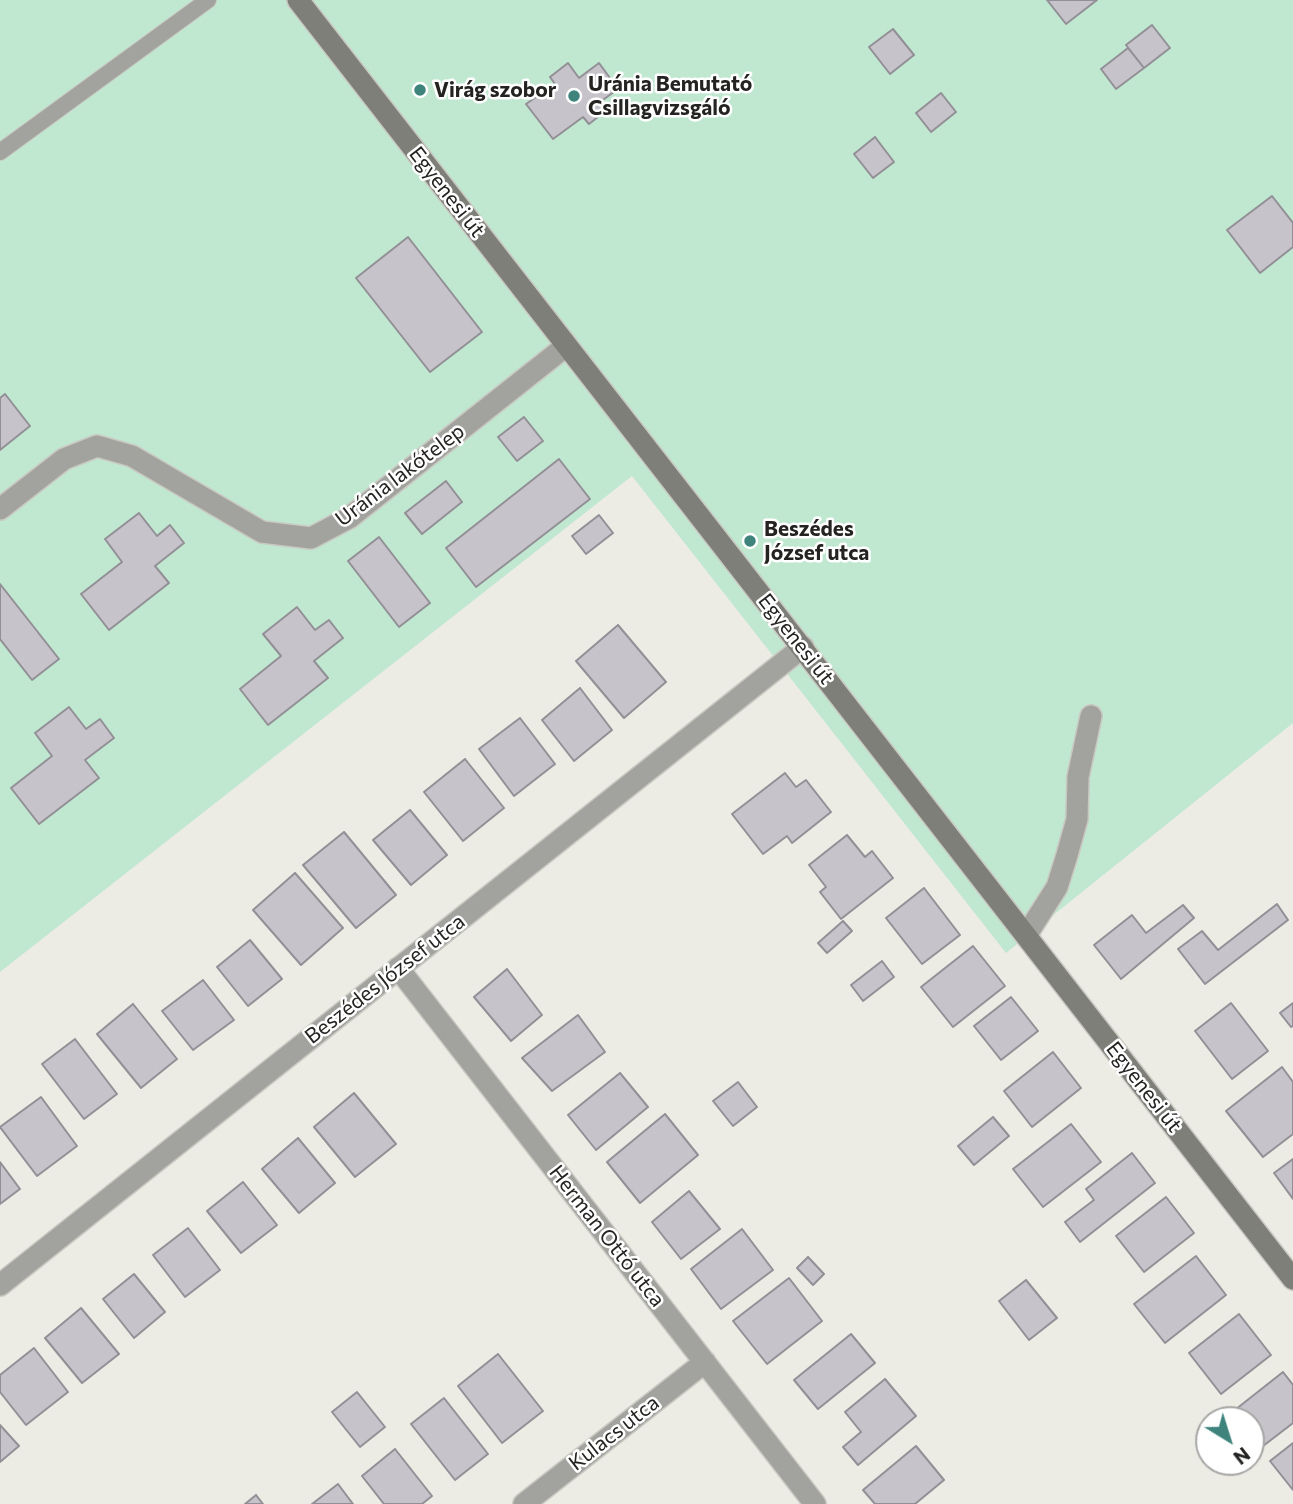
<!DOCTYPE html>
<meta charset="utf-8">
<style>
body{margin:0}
#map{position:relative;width:1293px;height:1504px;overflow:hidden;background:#edece4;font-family:Commissioner,sans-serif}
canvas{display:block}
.north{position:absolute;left:1195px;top:1406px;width:70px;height:70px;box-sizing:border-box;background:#fff;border:2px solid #a7a7a6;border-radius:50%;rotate:142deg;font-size:19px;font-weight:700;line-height:28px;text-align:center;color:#242321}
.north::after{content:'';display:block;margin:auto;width:24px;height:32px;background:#3e847c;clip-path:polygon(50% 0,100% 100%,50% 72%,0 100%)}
</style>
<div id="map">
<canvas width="1293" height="1504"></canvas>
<div class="north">N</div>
</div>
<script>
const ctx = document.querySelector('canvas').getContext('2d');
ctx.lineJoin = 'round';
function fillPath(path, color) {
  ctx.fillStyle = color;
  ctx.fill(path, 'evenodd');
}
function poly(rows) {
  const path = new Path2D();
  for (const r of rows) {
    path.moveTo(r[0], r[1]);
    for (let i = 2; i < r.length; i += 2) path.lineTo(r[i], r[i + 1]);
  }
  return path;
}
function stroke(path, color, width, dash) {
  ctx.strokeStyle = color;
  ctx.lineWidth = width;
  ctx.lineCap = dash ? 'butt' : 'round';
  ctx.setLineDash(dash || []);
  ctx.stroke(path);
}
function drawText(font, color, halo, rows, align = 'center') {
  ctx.font = font + ' Commissioner,sans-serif';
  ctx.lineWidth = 5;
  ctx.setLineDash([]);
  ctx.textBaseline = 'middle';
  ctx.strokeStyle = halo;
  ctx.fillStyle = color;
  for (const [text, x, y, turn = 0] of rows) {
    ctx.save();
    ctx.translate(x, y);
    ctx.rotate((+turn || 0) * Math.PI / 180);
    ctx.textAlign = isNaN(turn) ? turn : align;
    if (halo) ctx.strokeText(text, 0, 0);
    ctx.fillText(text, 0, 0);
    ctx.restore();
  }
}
const green = poly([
 [0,0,1293,0,1293,723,1006,953,632,476,0,972]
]);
const building = poly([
 [1047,0,1097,0,1066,24,1047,0],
 [1152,25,1170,48,1144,68,1126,45,1152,25],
 [893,29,914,55,890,74,869,47,893,29],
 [1128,48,1144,68,1116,89,1101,69,1128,48],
 [568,63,579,78,599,63,618,89,600,102,607,110,589,124,583,117,553,139,526,104,555,84,550,77,568,63],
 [941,93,956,112,931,132,916,113,941,93],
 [875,137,894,162,873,178,854,154,875,137],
 [1272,196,1293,223,1293,247,1260,273,1227,230,1272,196],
 [408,237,482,332,430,372,356,278,408,237],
 [5,394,30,426,0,450,0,398,5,394],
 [524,417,543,441,517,461,498,437,524,417],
 [559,459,590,499,476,587,446,548,559,459],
 [446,481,462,502,422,534,405,513,446,481],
 [139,513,157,536,170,525,184,543,155,566,169,583,109,630,81,594,122,562,105,539,139,513],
 [599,515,613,533,586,554,572,536,599,515],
 [379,537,430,603,399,627,348,561,379,537],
 [0,584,59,659,32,680,0,639,0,584],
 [297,607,315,630,329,620,343,638,314,661,328,678,268,725,240,689,281,656,263,634,297,607],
 [618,625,666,682,624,718,576,661,618,625],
 [580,688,612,730,574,761,542,720,580,688],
 [69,707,86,729,100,719,114,738,85,760,99,778,39,824,11,788,52,756,35,733,69,707],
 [520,718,555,764,514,796,479,749,520,718],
 [465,759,504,808,463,841,424,792,465,759],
 [785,773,796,787,806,780,831,812,792,843,787,836,763,854,732,814,785,773],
 [410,810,447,855,411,885,373,840,410,810],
 [344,832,396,895,356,928,303,865,344,832],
 [847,835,865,857,872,851,893,878,841,919,820,892,826,887,809,865,847,835],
 [295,873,343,928,301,965,253,910,295,873],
 [924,888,960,935,922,964,886,918,924,888],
 [1277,904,1288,920,1205,984,1178,949,1202,931,1218,950,1277,904],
 [1183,905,1194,918,1121,979,1094,945,1132,915,1146,933,1183,905],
 [843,921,852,931,827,953,818,943,843,921],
 [250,940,282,979,248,1006,217,967,250,940],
 [973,946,1005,986,953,1027,921,987,973,946],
 [882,961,894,977,863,1001,851,985,882,961],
 [507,969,542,1015,511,1041,474,997,507,969],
 [203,980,234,1020,193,1050,162,1011,203,980],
 [1011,997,1038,1031,1001,1060,974,1026,1011,997],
 [1231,1003,1268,1051,1232,1079,1195,1031,1231,1003],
 [1293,1003,1293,1026,1291,1027,1280,1013,1293,1003],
 [133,1004,177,1059,141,1088,97,1034,133,1004],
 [578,1015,605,1052,552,1091,522,1058,578,1015],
 [75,1039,117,1094,84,1119,42,1064,75,1039],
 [1053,1052,1081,1088,1032,1127,1004,1091,1053,1052],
 [1282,1067,1293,1082,1293,1134,1263,1157,1226,1111,1282,1067],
 [620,1073,648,1107,596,1150,568,1115,620,1073],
 [738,1082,757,1107,733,1126,713,1101,738,1082],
 [354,1093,396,1144,355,1177,314,1127,354,1093],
 [41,1097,77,1146,37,1176,0,1127,41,1097],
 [665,1114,698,1155,640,1203,607,1162,665,1114],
 [993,1117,1009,1136,974,1165,958,1146,993,1117],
 [1071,1124,1101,1162,1043,1207,1013,1169,1071,1124],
 [298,1138,335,1183,299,1213,262,1169,298,1138],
 [1132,1153,1155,1183,1080,1242,1065,1222,1094,1200,1086,1189,1132,1153],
 [1293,1159,1293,1199,1274,1173,1293,1159],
 [0,1162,20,1189,0,1204,0,1162],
 [243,1182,277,1225,241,1253,207,1211,243,1182],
 [689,1191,720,1229,681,1259,652,1222,689,1191],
 [1166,1197,1194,1233,1144,1272,1116,1236,1166,1197],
 [188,1228,220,1270,185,1297,153,1255,188,1228],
 [742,1229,773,1270,721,1309,691,1269,742,1229],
 [1196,1256,1226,1295,1165,1343,1134,1304,1196,1256],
 [808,1257,824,1274,813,1285,797,1268,808,1257],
 [134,1274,165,1312,134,1338,103,1299,134,1274],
 [789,1278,822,1321,767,1364,733,1321,789,1278],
 [1026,1280,1057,1318,1029,1340,999,1301,1026,1280],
 [81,1308,119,1354,82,1383,45,1338,81,1308],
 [1239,1314,1271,1355,1221,1394,1189,1353,1239,1314],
 [851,1334,875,1363,818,1409,794,1380,851,1334],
 [34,1348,68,1392,26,1425,0,1392,0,1375,34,1348],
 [498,1354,543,1411,502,1443,458,1386,498,1354],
 [1283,1372,1293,1385,1293,1423,1254,1453,1251,1450,1251,1420,1228,1420,1226,1417,1283,1372],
 [885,1379,916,1416,858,1465,843,1447,861,1432,845,1412,885,1379],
 [357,1392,385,1427,360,1447,332,1412,357,1392],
 [444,1398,488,1454,455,1480,411,1424,444,1398],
 [0,1425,19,1446,0,1462,0,1425],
 [1293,1443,1293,1490,1270,1461,1293,1443],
 [916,1446,944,1480,915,1504,875,1504,863,1490,916,1446],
 [395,1449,432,1496,422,1504,384,1504,362,1476,395,1449],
 [338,1484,353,1504,312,1504,338,1484],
 [256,1495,263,1504,245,1504,256,1495]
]);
const lane = poly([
 [0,152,208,0]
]);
const street = poly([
 [0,509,64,459,97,446,132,456,262,532,311,538,349,518,566,346],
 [1027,934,1057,887,1067,855,1077,819,1078,777,1091,716],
 [398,968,815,1504],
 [0,1285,803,647],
 [524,1504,705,1362]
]);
const secondary = poly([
 [298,0,1293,1279]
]);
const markers = [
 [420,90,7,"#3e847c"],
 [574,96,7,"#3e847c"],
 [750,541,7,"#3e847c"]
];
const poiNames = [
 ["Uránia Bemutató",588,84],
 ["Csillagvizsgáló",588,108],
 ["Virág szobor",434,90],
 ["Beszédes",764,529],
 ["József utca",764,553]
];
const streetNames = [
 ["Egyenesi út",447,192,52],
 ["Uránia lakótelep",400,475,-37],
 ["Egyenesi út",796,639,52],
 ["Beszédes József utca",385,979,-38],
 ["Egyenesi út",1144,1087,52],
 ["Herman Ottó utca",607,1236,52],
 ["Kulacs utca",614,1433,-38]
];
fillPath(green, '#c0e7d0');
fillPath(building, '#c6c3ca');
stroke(building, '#929096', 2);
stroke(lane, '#c9c8c1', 18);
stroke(street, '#c9c8c1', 24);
stroke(secondary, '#c9c8c1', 24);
stroke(lane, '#a2a29f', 16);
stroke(street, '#a2a29f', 21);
stroke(secondary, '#7f7f7a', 21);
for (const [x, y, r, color] of markers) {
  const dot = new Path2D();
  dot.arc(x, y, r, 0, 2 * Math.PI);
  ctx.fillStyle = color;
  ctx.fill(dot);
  stroke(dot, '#fff', 2.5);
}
drawText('bold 21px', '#242321', '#fff', poiNames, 'left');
drawText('21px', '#242321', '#fff', streetNames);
</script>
